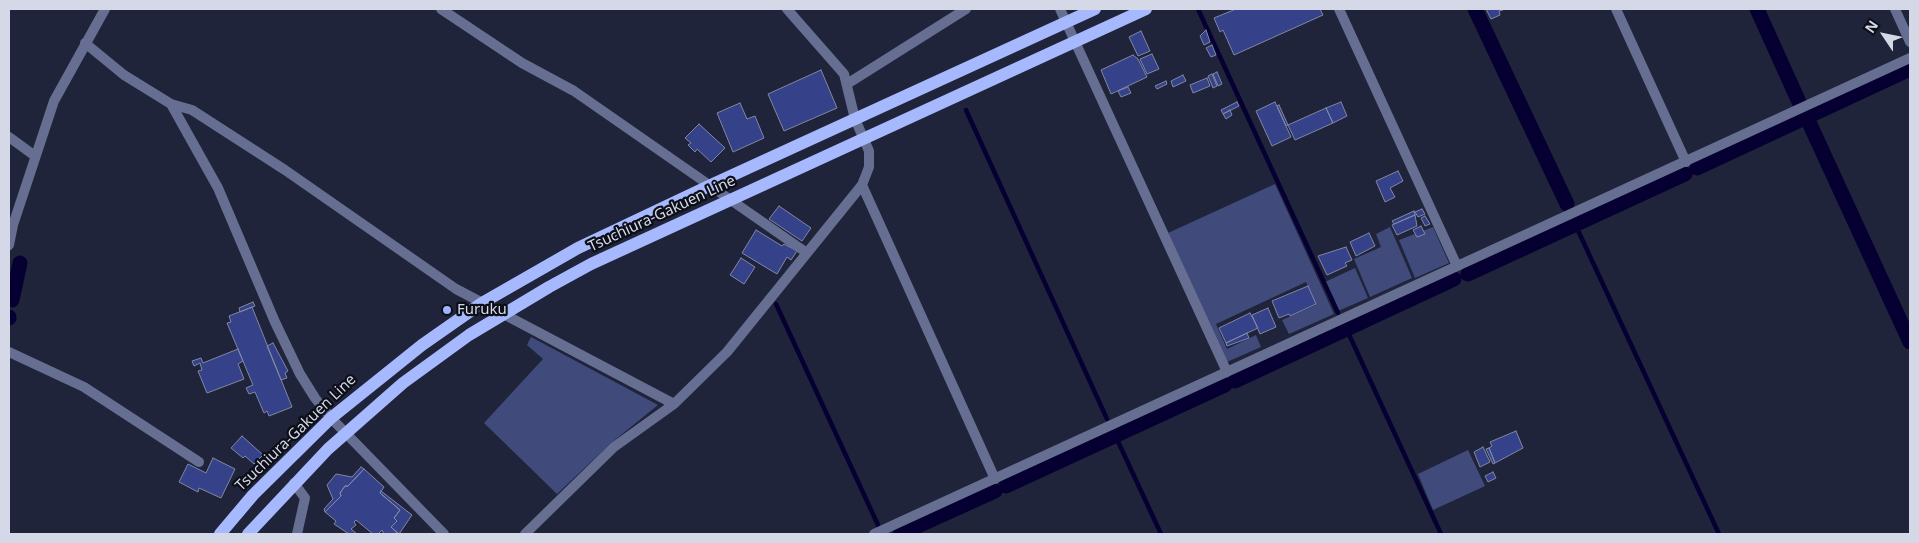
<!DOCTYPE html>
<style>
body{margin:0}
#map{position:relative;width:1919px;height:543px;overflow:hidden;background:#1f243a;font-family:"Noto Sans",sans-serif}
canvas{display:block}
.frame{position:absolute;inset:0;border:10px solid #d4d8e7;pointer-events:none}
.north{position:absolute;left:1859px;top:10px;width:50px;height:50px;-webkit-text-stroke:4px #0c0e18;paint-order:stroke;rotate:304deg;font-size:14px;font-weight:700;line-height:20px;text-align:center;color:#d4d8e7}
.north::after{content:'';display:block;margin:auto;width:18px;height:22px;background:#d4d8e7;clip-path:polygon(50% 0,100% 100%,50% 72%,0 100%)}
</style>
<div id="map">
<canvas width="1919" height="543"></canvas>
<div class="frame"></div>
<div class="north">N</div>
</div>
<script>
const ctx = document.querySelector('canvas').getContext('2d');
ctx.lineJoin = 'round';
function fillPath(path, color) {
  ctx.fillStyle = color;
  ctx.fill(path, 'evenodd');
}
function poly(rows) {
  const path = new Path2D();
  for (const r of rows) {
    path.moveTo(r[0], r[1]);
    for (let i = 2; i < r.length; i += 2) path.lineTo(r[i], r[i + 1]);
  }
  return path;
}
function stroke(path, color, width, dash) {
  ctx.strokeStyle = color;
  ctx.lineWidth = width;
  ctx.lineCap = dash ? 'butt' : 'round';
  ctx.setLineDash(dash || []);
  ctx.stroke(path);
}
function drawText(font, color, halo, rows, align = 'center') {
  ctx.font = font + ' "Noto Sans",sans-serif';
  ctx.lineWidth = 4.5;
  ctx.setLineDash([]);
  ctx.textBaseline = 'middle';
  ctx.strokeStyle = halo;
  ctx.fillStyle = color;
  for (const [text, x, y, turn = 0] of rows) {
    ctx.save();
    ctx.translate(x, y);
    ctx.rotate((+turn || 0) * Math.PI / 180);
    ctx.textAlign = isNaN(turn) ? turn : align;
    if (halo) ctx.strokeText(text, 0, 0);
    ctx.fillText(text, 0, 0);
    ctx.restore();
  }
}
const green = poly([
 [1275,184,1334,314,1289,334,1282,320,1316,305,1306,282,1216,324,1227,349,1256,335,1261,347,1227,362,1168,233],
 [1390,227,1412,278,1370,297,1354,259,1381,247,1376,234],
 [1433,227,1449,263,1415,278,1399,240],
 [1355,268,1368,298,1338,311,1325,282],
 [531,337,658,405,611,443,557,494,484,423,543,359,527,345],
 [1468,450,1485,486,1433,510,1418,474]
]);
const stream = poly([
 [1198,9,1338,313],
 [966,110,1107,419],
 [1575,224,1719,534],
 [776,304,878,525],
 [1346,328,1441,534],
 [1115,435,1161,534]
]);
const canal = poly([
 [1475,9,1567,204],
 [1757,9,1799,102],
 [1807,118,1910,342],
 [1697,168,1910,69],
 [1468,274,1685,174],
 [12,300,20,263],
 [9,318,9,317],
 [1235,381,1454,279],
 [1006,486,1225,385],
 [900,534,995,491]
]);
const building = poly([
 [1236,9,1320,9,1323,15,1234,55,1223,30,1220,32,1214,18,1236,9],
 [1486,9,1502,9,1503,10,1499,11,1500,15,1491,19,1486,9],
 [1206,30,1210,42,1204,45,1200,36,1206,30],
 [1141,31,1150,51,1138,56,1129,37,1141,31],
 [1212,45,1216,55,1211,57,1206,48,1212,45],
 [1152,54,1159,69,1147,74,1140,59,1152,54],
 [1133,55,1138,59,1147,77,1111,94,1101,70,1133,55],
 [821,70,837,108,784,131,768,94,821,70],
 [1217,72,1222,84,1218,86,1213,74,1217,72],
 [1212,74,1217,86,1213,88,1208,76,1212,74],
 [1183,75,1186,81,1173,87,1171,81,1183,75],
 [1207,78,1210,86,1193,93,1190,85,1207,78],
 [1166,81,1167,84,1157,89,1155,86,1166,81],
 [1128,87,1131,93,1121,97,1118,91,1128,87],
 [1237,102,1239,106,1223,114,1221,110,1237,102],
 [1275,102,1291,137,1272,146,1256,111,1275,102],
 [1341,102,1347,116,1333,123,1326,108,1341,102],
 [740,103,747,119,755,116,764,138,733,152,717,113,740,103],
 [1279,105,1288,125,1286,126,1277,106,1279,105],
 [1326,108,1333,123,1295,140,1288,125,1326,108],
 [1230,110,1232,115,1226,119,1223,114,1230,110],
 [699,124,725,148,711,162,697,149,695,152,688,145,691,143,685,138,699,124],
 [1398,171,1403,181,1390,188,1395,197,1385,202,1376,181,1398,171],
 [779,206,811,228,802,241,769,219,779,206],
 [1422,209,1425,214,1418,217,1415,212,1422,209],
 [1414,211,1415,215,1394,224,1392,221,1414,211],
 [1415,215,1417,226,1397,235,1392,225,1415,215],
 [1425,216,1430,224,1425,226,1421,218,1425,216],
 [1421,226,1425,234,1417,237,1413,230,1421,226],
 [756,230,782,246,784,244,797,251,791,260,787,257,777,274,742,253,756,230],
 [1369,233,1375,246,1356,256,1350,242,1369,233],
 [1346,247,1352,260,1345,263,1347,266,1327,275,1318,256,1346,247],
 [741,258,755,267,744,284,730,275,741,258],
 [1308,286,1316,304,1290,316,1289,314,1279,318,1272,301,1308,286],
 [253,302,255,306,240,312,239,308,253,302],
 [252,307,292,407,269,416,267,411,264,413,255,392,249,394,246,388,253,385,227,323,231,322,229,316,252,307],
 [1268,308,1276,327,1260,334,1252,315,1268,308],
 [1250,313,1258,328,1226,343,1219,328,1250,313],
 [1247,333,1249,338,1227,346,1226,343,1247,333],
 [273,343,288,371,285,373,287,378,281,380,267,346,273,343],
 [238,349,243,361,238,364,244,379,207,393,198,371,202,370,200,363,194,366,192,361,201,358,203,363,238,349],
 [1516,431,1523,448,1495,463,1489,448,1492,446,1490,442,1516,431],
 [242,436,263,455,254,464,245,456,243,458,231,448,242,436],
 [1483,447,1490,462,1480,467,1474,452,1483,447],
 [1489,448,1495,463,1493,464,1486,449,1489,448],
 [213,458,235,469,221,498,199,488,198,492,179,482,188,464,206,473,213,458],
 [361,467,364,469,348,486,345,486,340,493,341,496,325,512,324,509,333,499,327,485,336,474,352,477,361,467],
 [364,469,384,487,380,493,400,510,394,518,397,521,391,527,398,534,384,534,382,530,378,534,373,534,356,520,354,522,356,525,351,529,357,534,349,534,334,524,336,521,325,512,341,496,340,493,345,486,348,486,364,469],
 [1493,472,1496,478,1488,482,1485,476,1493,472],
 [381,491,412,515,399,534,391,527,397,521,394,518,400,510,380,493,381,491]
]);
const street = poly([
 [441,9,522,63,574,91,807,253],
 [1060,9,1227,372],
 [1339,9,1457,266],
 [1616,9,1686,162],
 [1895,9,1910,42],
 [85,43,124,75,171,104,192,110,285,170,456,289,674,404],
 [847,84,966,9],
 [171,104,218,188,275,322,300,374,315,398,331,418,444,534],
 [9,137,35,156],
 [862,185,995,479],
 [9,245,13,225,54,101,105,9],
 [9,352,84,387,199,462],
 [294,483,305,498,297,534],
 [525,534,614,447,674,404,727,352,862,185,869,167,869,151,855,119,844,74,787,9],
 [874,534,1910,58]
]);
const primary = poly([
 [220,534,253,495,331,418,422,345,482,303,578,248,711,185,1095,9],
 [248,534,328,449,403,383,469,335,549,287,591,264,1146,9]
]);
const markers = [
 [447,310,5,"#a0b3fd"]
];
const streetNames = [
 ["Tsuchiura-Gakuen Line",662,214,-25],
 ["Tsuchiura-Gakuen Line",296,433,-44]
];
const poiNames = [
 ["Furuku",457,310]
];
fillPath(green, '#404b7c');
stroke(stream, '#050031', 4.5);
stroke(canal, '#050031', 15);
fillPath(building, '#354188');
stroke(building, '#8088a3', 1);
stroke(street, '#666f91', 10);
stroke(primary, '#a7b9fe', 12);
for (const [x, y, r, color] of markers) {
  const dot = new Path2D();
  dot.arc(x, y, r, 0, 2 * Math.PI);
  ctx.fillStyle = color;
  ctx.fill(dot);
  stroke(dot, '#0c0e18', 2);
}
drawText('15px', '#d4d8e7', '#0c0e18', streetNames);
drawText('15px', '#d4d8e7', '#0c0e18', poiNames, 'left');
</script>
